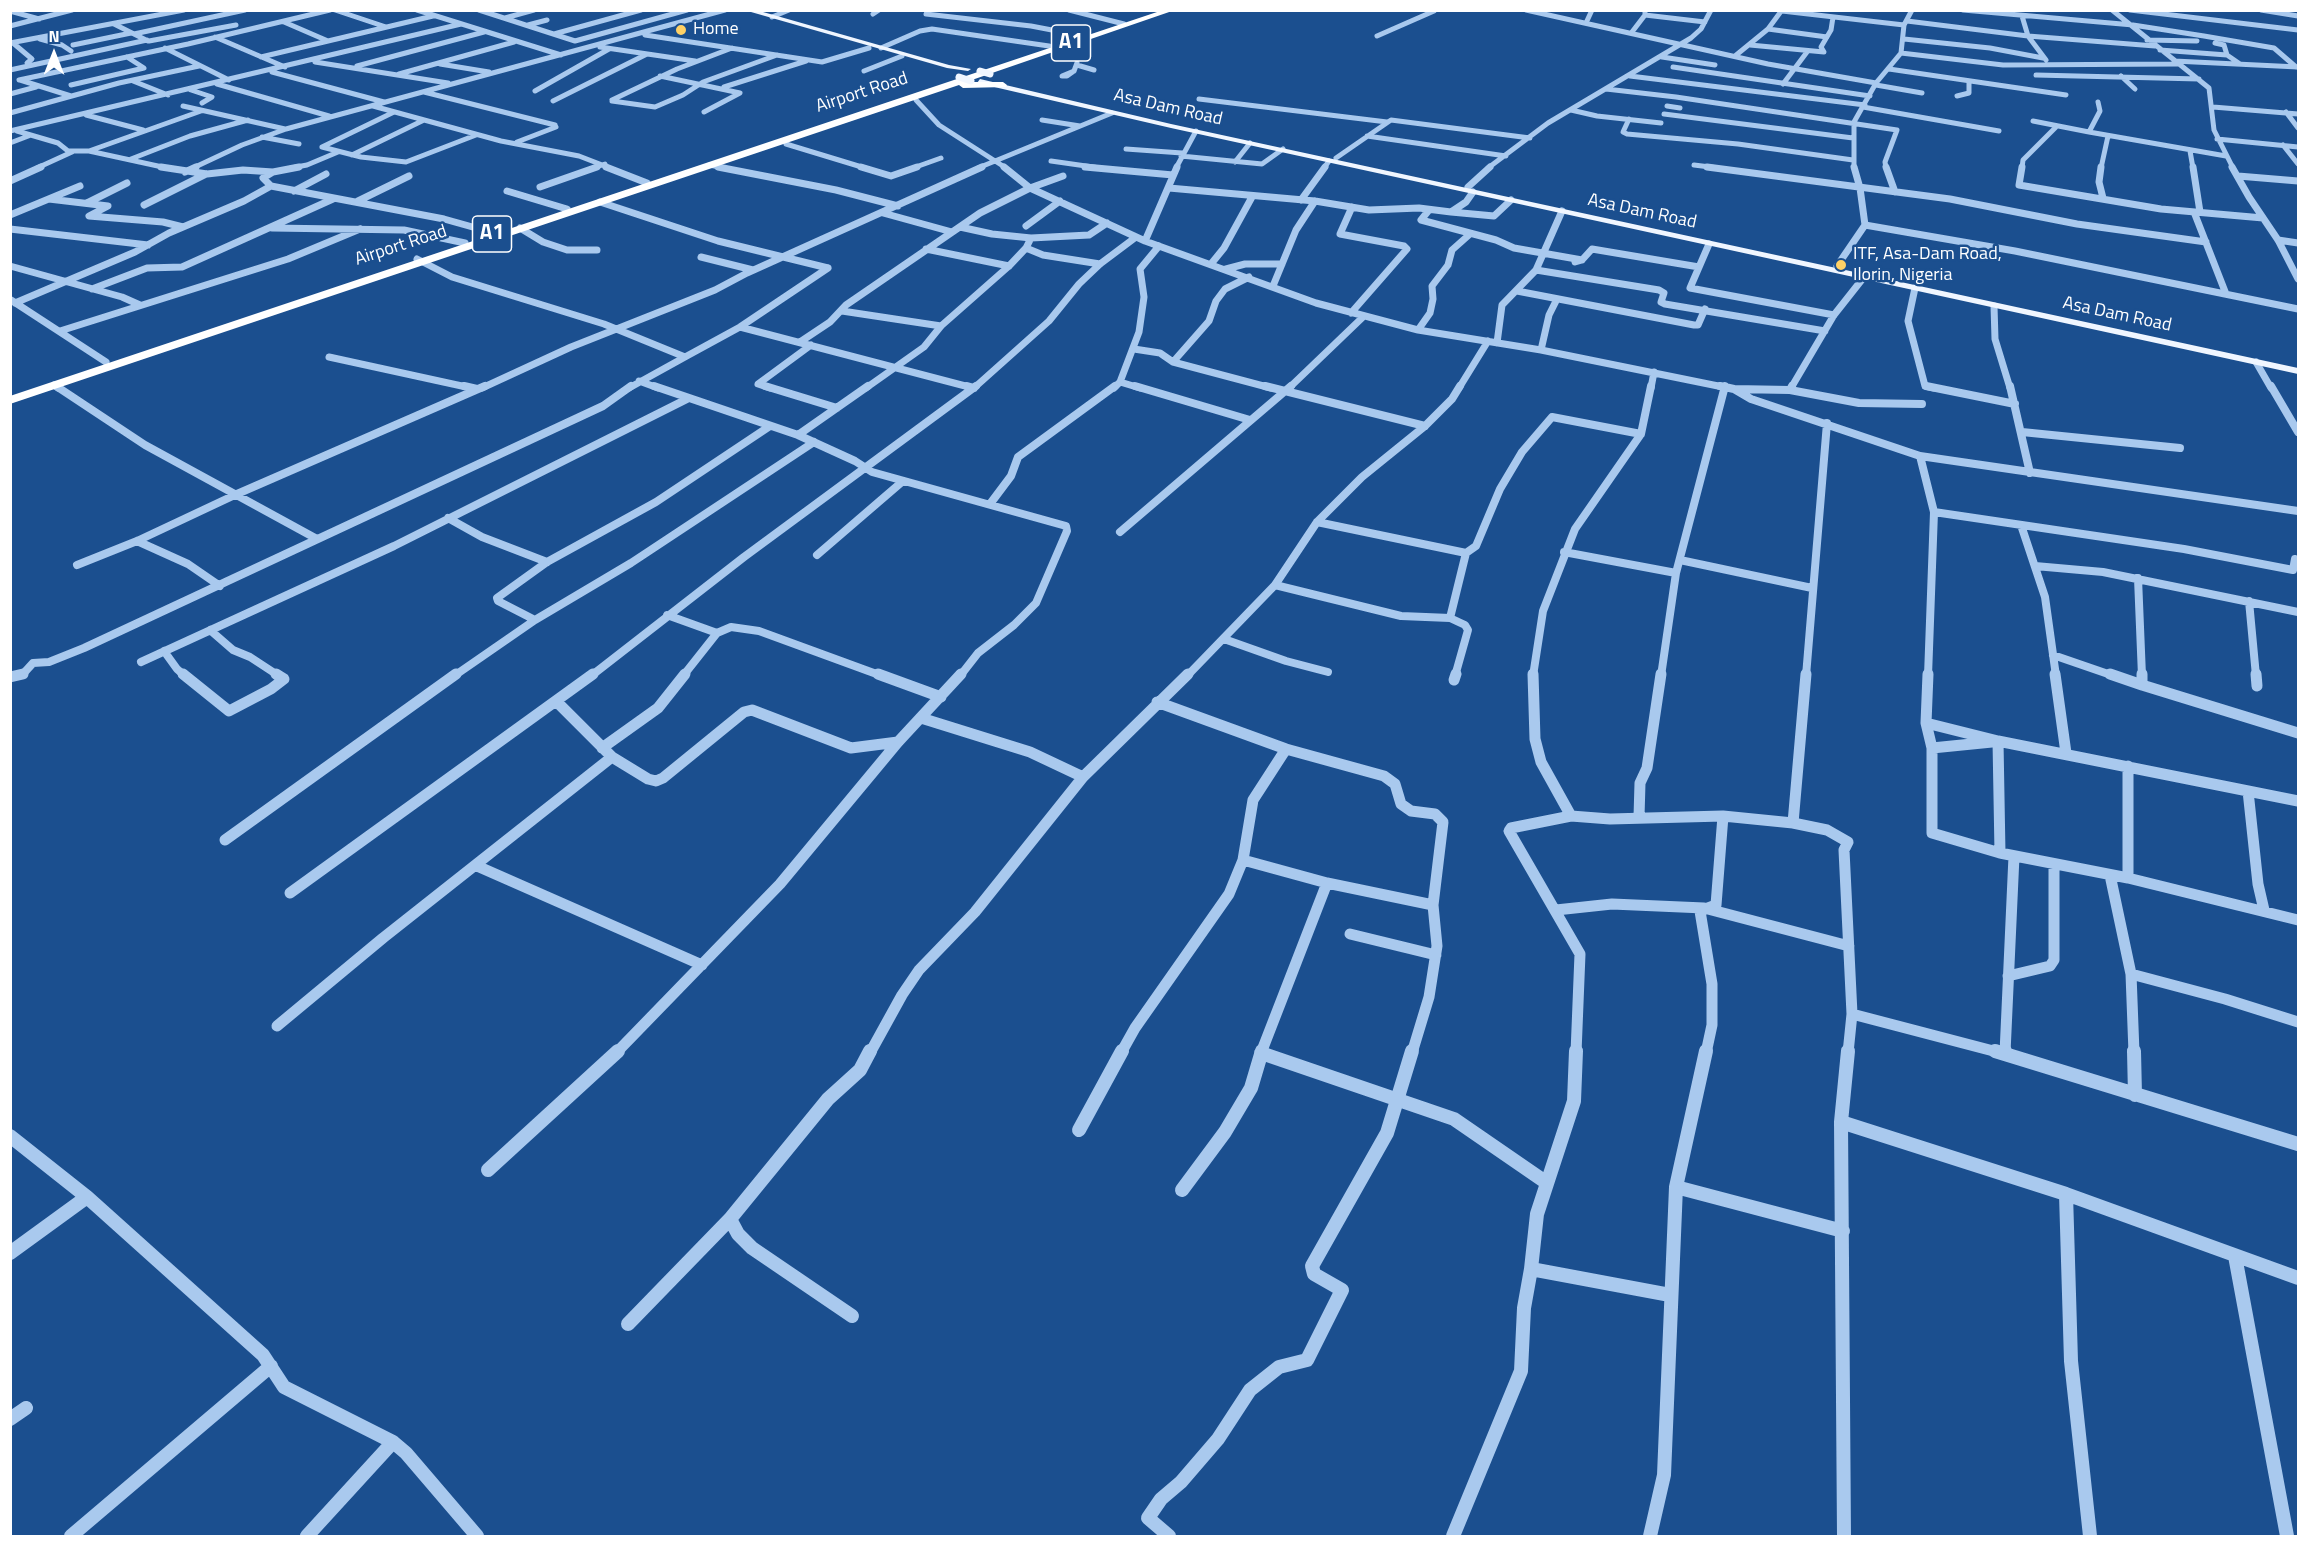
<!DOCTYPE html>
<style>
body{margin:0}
#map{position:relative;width:2309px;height:1547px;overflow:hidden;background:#1b4f8f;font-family:"Titillium Web",sans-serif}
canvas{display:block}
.frame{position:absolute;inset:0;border:12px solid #fff;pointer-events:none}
.north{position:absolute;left:24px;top:24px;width:60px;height:60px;-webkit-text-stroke:4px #1b4f8f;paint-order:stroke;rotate:0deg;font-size:16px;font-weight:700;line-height:24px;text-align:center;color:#fff}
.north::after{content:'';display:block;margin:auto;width:21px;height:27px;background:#fff;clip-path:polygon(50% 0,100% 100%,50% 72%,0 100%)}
</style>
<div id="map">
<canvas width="2309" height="1547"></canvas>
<div class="frame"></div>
<div class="north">N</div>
</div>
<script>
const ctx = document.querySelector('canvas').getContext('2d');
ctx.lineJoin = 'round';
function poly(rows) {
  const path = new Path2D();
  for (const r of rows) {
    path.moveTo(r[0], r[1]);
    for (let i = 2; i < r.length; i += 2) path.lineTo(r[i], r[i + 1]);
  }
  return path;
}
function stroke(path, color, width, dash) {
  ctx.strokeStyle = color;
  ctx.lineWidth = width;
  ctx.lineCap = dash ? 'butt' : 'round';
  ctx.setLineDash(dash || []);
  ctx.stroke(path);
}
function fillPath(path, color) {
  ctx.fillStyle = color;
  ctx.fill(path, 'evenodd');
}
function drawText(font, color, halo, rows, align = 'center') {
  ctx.font = font + ' "Titillium Web",sans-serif';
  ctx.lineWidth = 5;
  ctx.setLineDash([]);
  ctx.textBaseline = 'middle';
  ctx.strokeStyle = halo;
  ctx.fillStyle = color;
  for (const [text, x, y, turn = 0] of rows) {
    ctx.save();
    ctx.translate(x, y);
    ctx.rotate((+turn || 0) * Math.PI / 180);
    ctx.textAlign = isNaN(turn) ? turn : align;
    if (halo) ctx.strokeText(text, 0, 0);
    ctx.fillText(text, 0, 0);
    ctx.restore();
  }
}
const minorFar4 = poly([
 [335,10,386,27],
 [417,10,561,55],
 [479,10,575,41,687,10],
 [1069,10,1124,24],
 [1526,10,1768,64,1876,83],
 [1963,10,2133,25,2204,36,2274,48,2296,67],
 [2112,10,2209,88,2214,130,2233,168],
 [2130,10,2298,30],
 [2261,10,2298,16],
 [10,11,39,19],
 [1782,11,1904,25],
 [873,14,879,10],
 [926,14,1031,26,1078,35],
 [1645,15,1705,22],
 [2022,16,2028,36,2046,60],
 [772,17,789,10],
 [505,18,534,10],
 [1907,21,2028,36,2155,46],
 [284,22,328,41],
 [1586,23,1592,10],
 [114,24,148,41],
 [528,25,547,20],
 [10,26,72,10],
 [1768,29,1827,37],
 [1632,32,1645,15,1645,10],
 [134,34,245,10],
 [554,34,641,10],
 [645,35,822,62,869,48],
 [1377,36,1434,11],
 [215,37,285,67],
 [40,39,62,45,71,51],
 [1904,39,1990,48,2043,58],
 [2147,40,2197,41],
 [149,41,236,25],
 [10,43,184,10],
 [13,43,32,59,27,63],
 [2215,43,2224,45,2227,55,2240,64],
 [73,45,131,33],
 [1750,45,1824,52,1821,47,1831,30,1833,17],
 [600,47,695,61],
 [165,48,229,80],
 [881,48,920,31,932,29,1049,46],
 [2160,50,2227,55],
 [1901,53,2003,65,2178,64],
 [1735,56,1768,29,1782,10],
 [261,57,433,16],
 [1662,57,1715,65],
 [2174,61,2298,67],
 [315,62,448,83],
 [440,64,489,72],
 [1077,65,1094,70],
 [357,66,484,32],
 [1673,67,1870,96],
 [1889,69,2066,95],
 [10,70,147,40],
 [864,71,902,56],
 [1074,71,1067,76,1062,76,1074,71],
 [1074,71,1077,63],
 [272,72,384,102],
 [399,74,514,42],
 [2036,75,2199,79],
 [660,76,740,93,704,112],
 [1630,76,1865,105],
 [2121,76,2135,89],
 [19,80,188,44,330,10],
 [20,80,71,96],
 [133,81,168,95],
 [217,84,329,116],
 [1783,84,1807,52],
 [71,85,144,68,127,57],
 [1876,85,1922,93],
 [724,87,806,61],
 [1606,89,1676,97,1897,130,1885,162,1886,168],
 [191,90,212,97,202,103],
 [535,91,609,49],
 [424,92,555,125],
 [10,94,36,87],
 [1957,96,1969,93,1969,81],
 [1199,99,1387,122],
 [612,100,677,69,732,48],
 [916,100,939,125,1006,168],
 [553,101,647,54],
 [612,101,655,107,683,95,703,82,777,55],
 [2098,102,2100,111,2089,132,2226,156],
 [183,106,285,129],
 [373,106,501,141,579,156,610,168],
 [1667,106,1680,108],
 [1863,107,1999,131],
 [2213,107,2298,114],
 [1571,110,1597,116,1661,123],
 [2286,112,2298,128],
 [10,113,119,83,199,66],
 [1664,114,1853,138],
 [86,115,143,130],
 [1629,119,1623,132,1627,134,1738,144,1853,160],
 [1042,120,1080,126],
 [2033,121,2089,132],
 [10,131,461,24],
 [17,131,58,143,68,151,89,151,167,168],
 [1367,136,1506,156],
 [262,137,299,144],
 [2217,139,2298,147],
 [517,142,556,127,555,125],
 [10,143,31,135],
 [786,144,865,168],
 [2283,145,2298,164],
 [322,147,361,157,406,162,476,135],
 [322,147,394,112],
 [1126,149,1182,153],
 [89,151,201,111],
 [2190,151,2193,168],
 [352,155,424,120],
 [1181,156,1262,164,1283,149],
 [1336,158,1391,120,1530,138],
 [131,159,190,136,248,120],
 [1051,161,1100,168],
 [1235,162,1250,143],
 [709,165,725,168],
 [1694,165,1718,168],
 [37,168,72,152],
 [193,168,242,145,286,129,725,10],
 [291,168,307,165,338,152],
 [593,168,605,164],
 [913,168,941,158],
 [978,168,1112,113],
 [1176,168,1196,131],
 [1324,168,1329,161],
 [1488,168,1548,123,1691,38,1701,29,1711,10],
 [1854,168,1854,122,1876,83,1901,53,1904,25,1912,10],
 [2022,168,2023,160,2056,127],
 [2101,168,2108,136]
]);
const minorFar3 = poly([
 [161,167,207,174,243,170,273,172],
 [299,167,273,172,263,178,271,186,444,219,494,233],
 [606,167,647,183],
 [718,167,836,190,898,206],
 [861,167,891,176,917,167],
 [1004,167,1030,188,1145,241,1316,303,1418,330,1541,350,1728,388],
 [1085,167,1173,175],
 [1707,167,1950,199,2077,224,2206,242],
 [1886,167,1895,192],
 [2022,167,2019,185,2161,209,2263,218],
 [2101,167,2099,182,2103,198],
 [2193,167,2200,212],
 [2232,167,2249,197,2278,240,2298,279],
 [185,172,196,167],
 [2238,176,2298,181],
 [10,181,41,167],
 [540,187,597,167],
 [1468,187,1490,167],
 [1169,188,1315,201,1369,210,1419,208,1451,212,1466,202,1473,192],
 [294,191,326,174],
 [507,191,567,209],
 [49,199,108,206,89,216,163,222,183,227],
 [1301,200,1325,167],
 [358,201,409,176],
 [600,202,718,241,828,268],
 [87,203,127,183],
 [144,205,206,174],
 [1429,210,1421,220,1496,240,1514,248,1582,260],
 [1451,212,1494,216,1511,200],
 [2194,212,2226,294],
 [883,213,952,232],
 [10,215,80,186],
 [1865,225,2015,251,2298,309],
 [1026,226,1060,201],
 [272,228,404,230,465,243],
 [520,228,543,242,567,250,597,250],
 [10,229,148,245],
 [1031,238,1089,235,1107,223],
 [2278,240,2298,243],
 [1145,241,1177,167],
 [1709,244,1690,288,1834,315],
 [1026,248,1043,255,1100,264],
 [926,249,1009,266],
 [701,257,753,270],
 [417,259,452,277,604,324,685,357,629,388],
 [1575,262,1582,260,1592,249,1699,267],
 [1211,264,1224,248,1252,197],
 [10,266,122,297,140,305],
 [1837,266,1865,225,1860,188,1854,167],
 [1226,269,1245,264,1282,264],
 [1536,270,1659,290,1664,293,1661,302,1665,304,1825,331],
 [1273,286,1296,230,1315,201],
 [1915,288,1908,321,1925,386,1934,388],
 [92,289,147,268,182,267,333,199],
 [1517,291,1694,325,1698,325,1705,309],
 [11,300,106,362],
 [15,303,135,252,169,233,244,201,271,186],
 [1994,306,1995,339,2010,388],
 [842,311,941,326],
 [1351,313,1407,249,1404,246,1340,234,1352,207],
 [740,327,973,388],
 [1418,330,1430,313,1433,299,1432,286,1448,265,1452,250,1470,234],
 [60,331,288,259,360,229],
 [800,342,830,322,846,305,980,213,1030,188,1063,176],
 [1497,343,1502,305,1536,270,1562,211],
 [1134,349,1160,353,1173,362,1271,388],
 [1541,350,1549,315,1557,299],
 [329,357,471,388],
 [685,357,740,327,828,268],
 [1173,362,1209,321,1216,301,1225,289,1249,277],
 [2256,362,2271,388],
 [639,381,658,388],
 [1120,382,1140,388],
 [54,385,58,388],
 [482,388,571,347,715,290,747,273,982,167],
 [770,388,758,384,811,345],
 [866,388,924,347,941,326,1009,266,1026,248,1031,238,992,234,960,227],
 [974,388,1049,321,1079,284,1100,264,1136,237],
 [1114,388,1120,382,1139,332,1144,297,1140,269,1159,246],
 [1289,388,1364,316],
 [1459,388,1488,341],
 [1651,388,1654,372],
 [1791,388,1834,315,1864,277]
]);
const minorFar2 = poly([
 [56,386,145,445,317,539],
 [464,386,477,389],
 [654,386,798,435,855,461,872,472,1066,526,1067,531,1036,603,1014,625,978,653,960,676],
 [765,386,837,408],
 [967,386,974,388],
 [1135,386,1250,420],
 [1265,386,1425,426],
 [1720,386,1734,389,1751,399,1920,456,2298,511],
 [1926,386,2015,404],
 [2010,386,2030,473],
 [2271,386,2298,432],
 [1734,389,1790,390,1792,386],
 [1790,390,1859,403,1922,404],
 [2022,432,2180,448],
 [798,435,868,386],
 [1920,456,1934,512,1928,676],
 [990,504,1011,476,1018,457,1115,386],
 [1934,512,2184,549,2293,570,2295,559,2298,560],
 [448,518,482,537,547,562],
 [1317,522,1466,553,1476,546,1500,489,1522,452,1552,417,1641,434],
 [2021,525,2045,597,2056,676],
 [1120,532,1291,386],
 [137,541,188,564,220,586],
 [1564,552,1676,573],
 [817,555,903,481],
 [1680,560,1812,588],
 [77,565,137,541,237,494,485,386],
 [2035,566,2103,572,2298,612],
 [2138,578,2142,676],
 [1275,585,1401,616,1450,618,1466,553],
 [2249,601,2256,676],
 [667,615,717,633,683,676],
 [1450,618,1465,625,1468,630,1455,676],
 [535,620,498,601,497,598,547,562,656,502,770,426],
 [210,630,233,650,250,657,279,676],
 [717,633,731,627,759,631,882,676],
 [1224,639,1286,661,1328,672],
 [164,651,177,669,185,676],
 [2053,655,2114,676],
 [141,662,394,546,687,399],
 [16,676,23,674,33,663,49,662,84,648,603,406,631,386],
 [454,676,535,620,631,563,814,442],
 [591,676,744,557,976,386],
 [1187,676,1275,585,1317,522,1362,477,1425,426,1452,399,1460,386],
 [1533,676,1543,611,1575,529,1641,434,1651,386],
 [1661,676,1676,573,1725,386],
 [1806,676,1827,423]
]);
const minorFar1 = poly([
 [183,674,229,711,271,689,284,679,276,674],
 [878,674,941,697],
 [1533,674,1535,739,1541,762,1571,816,1610,819,1723,816,1793,823,1806,674],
 [1928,674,1926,723,1932,748,1932,833,2000,853,2128,878,2298,920],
 [2055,674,2066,753],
 [2110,674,2142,685],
 [2142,674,2142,685,2298,733],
 [2256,674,2257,686],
 [10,677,23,674],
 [1454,680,1456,674],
 [1157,702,1286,749,1384,776,1395,784,1401,804,1411,811,1435,814,1443,822,1433,905,1437,946,1429,997,1412,1053],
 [921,718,1030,752,1083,777],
 [1926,723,1998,741,2298,801],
 [1998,741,2000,853],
 [602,748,658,708,685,674],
 [1932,748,1992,742],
 [612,757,648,779,656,781,663,778,744,712,752,710,851,748,898,742],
 [2128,766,2128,878],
 [2248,791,2258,884,2264,910],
 [1571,816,1511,828,1509,831,1580,954,1576,1053],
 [1639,817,1640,783,1647,768,1661,674],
 [1793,823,1827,830,1848,842,1844,850,1852,1014,1848,1053],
 [225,840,456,674],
 [1243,860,1327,883,1433,905],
 [477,866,702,965],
 [2110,875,2131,974,2134,1053],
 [290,893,593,674],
 [1556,910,1612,904,1704,908,1849,946],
 [1350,934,1436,955],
 [2131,974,2225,999,2298,1022],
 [2008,976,2050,966,2054,960,2054,864],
 [1852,1014,2001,1053],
 [277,1026,383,938,612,757,557,702],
 [616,1053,780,884,898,742,961,674],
 [870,1053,902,995,919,970,975,912,1083,777,1188,674],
 [1121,1053,1135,1028,1229,894,1243,860,1253,800,1286,749],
 [1261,1053,1327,883],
 [1706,1053,1712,1025,1712,984,1700,911,1716,905,1723,816],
 [2005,1053,2014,856]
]);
const minor = poly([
 [1995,1051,2298,1144],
 [2134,1051,2135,1095],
 [1261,1053,1454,1119,1547,1183],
 [2005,1054,2005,1051],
 [1841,1122,2066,1194,2298,1278],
 [1079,1130,1122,1051],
 [10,1136,87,1197,263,1355,284,1387,393,1442,406,1453,477,1536],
 [488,1170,618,1051],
 [1676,1187,1843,1231],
 [1182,1190,1225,1132,1251,1088,1262,1051],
 [2066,1194,2071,1361,2090,1536],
 [730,1219,738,1234,752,1248,852,1316],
 [10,1253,87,1197],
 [2235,1256,2287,1536],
 [1531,1269,1537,1214,1574,1101,1576,1051],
 [628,1324,730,1219,828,1099,860,1070,870,1051],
 [10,1419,26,1408],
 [71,1536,271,1366],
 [307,1536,393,1442],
 [1169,1536,1148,1518,1161,1499,1181,1482,1218,1439,1250,1390,1279,1367,1307,1360,1342,1290,1314,1274,1312,1266,1387,1133,1412,1051],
 [1453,1536,1521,1371,1524,1308,1531,1269,1670,1295],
 [1650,1536,1664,1475,1676,1187,1706,1051],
 [1844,1536,1841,1122,1848,1051]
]);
const major = poly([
 [744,10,756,10,949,65,971,69,968,71,947,68,744,10],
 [980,79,1171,124,2298,368,2298,374,1171,128,977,83,980,79]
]);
const highway = poly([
 [1163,10,1175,10,966,82,1003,82,1007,85,1006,87,963,88,959,85,10,404,10,396,1163,10]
]);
const majorBridge = poly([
 [980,71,990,74],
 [959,77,971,81]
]);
const markers = [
 [681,30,6,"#ffd166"],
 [1841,265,6,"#ffd166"]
];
const farPoinames = [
 ["Home",693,30],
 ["ITF, Asa-Dam Road,",1853,255],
 ["Ilorin, Nigeria",1853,276]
];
const farStreetnames = [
 ["Airport Road",862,93,-18],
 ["Asa Dam Road",1168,108,13],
 ["Asa Dam Road",1642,212,12],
 ["Airport Road",401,246,-18],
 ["Asa Dam Road",2117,315,12]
];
const shields = [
 [1071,43,39],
 [492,234,39]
];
const shieldNames = [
 ["A1",1071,43],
 ["A1",492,234]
];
stroke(minorFar4, '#a9c9ee', 5);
stroke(minorFar3, '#a9c9ee', 7);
stroke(minorFar2, '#a9c9ee', 8);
stroke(minorFar1, '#a9c9ee', 11);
stroke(minor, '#a9c9ee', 14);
fillPath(major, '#f0f6ff');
fillPath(highway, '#fff');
stroke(majorBridge, '#f0f6ff', 7);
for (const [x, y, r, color] of markers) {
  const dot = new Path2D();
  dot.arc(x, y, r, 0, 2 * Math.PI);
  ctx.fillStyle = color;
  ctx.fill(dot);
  stroke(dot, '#1b4f8f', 2);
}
drawText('18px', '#fff', '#1b4f8f', farPoinames, 'left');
drawText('18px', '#fff', '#1b4f8f', farStreetnames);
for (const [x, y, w] of shields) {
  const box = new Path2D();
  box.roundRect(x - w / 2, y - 18, w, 36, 4.5);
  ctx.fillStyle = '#1b4f8f';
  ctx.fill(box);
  stroke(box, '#fff', 1.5);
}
drawText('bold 21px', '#fff', null, shieldNames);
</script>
